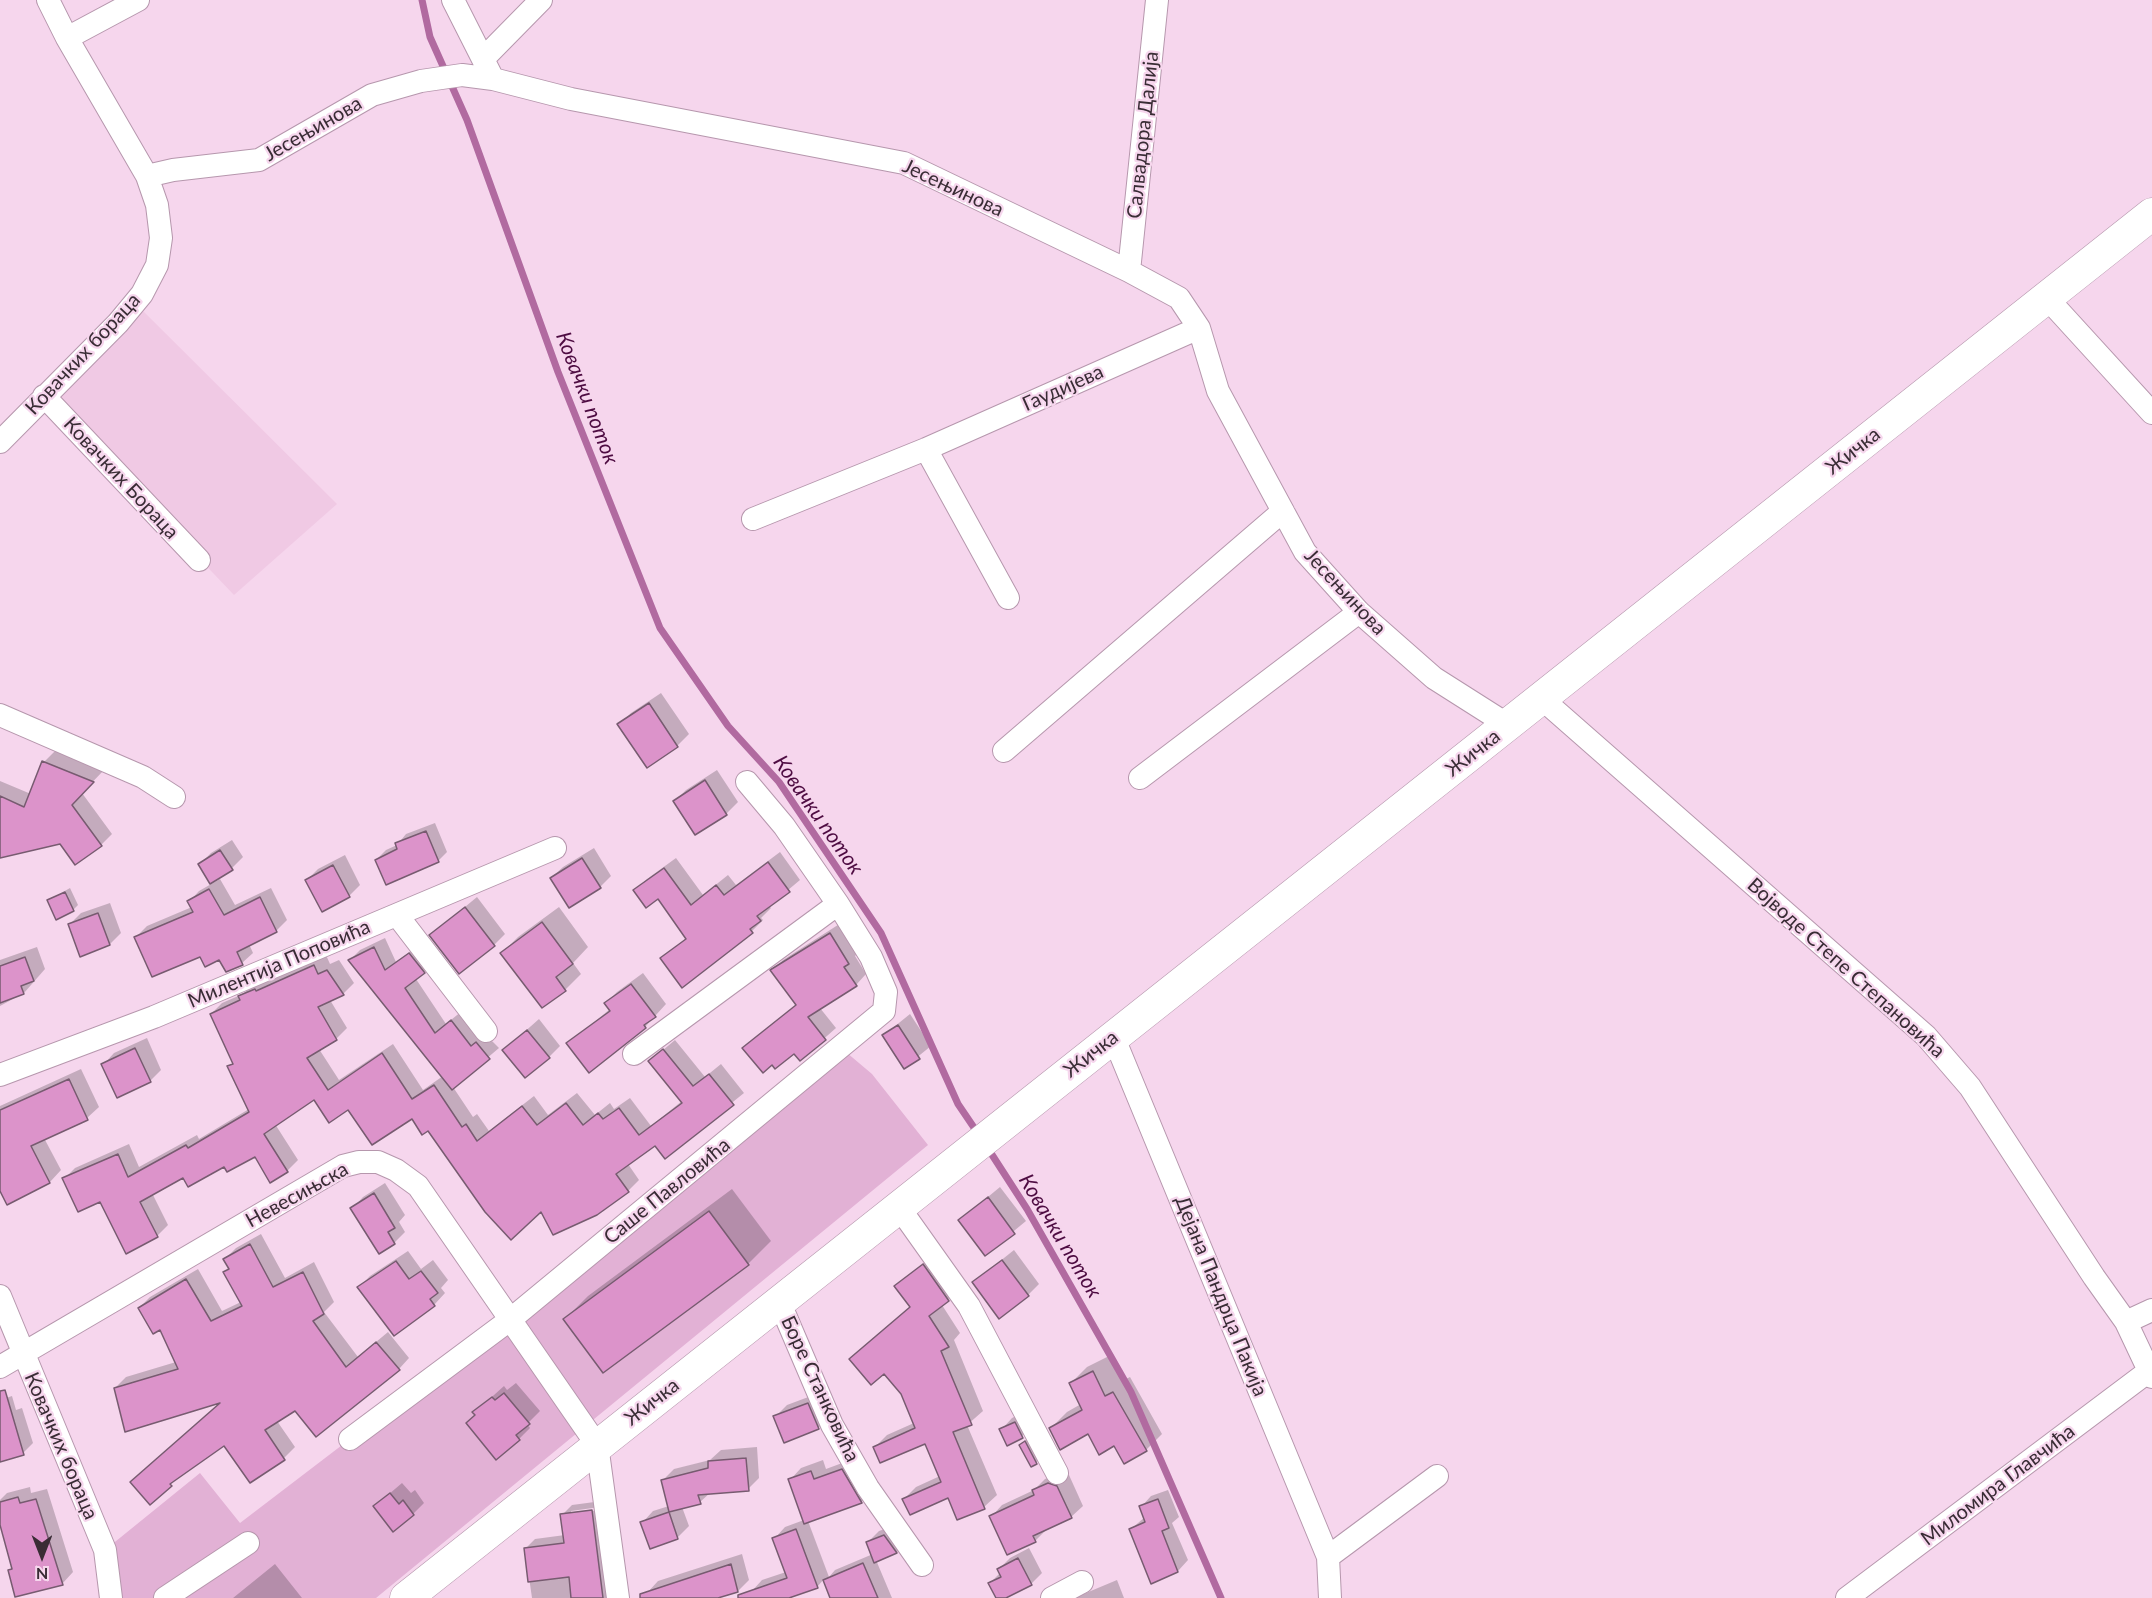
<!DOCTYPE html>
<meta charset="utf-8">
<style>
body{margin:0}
#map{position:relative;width:2152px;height:1598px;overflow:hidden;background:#f6d6ed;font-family:Lato,sans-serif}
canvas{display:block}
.north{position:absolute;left:12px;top:1526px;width:60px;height:60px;-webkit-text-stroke:4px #f6d6ed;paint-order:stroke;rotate:180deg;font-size:16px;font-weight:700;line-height:24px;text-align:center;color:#392c35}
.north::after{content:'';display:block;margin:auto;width:21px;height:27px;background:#392c35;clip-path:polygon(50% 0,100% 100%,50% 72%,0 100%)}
</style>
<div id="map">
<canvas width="2152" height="1598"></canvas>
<div class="north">N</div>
</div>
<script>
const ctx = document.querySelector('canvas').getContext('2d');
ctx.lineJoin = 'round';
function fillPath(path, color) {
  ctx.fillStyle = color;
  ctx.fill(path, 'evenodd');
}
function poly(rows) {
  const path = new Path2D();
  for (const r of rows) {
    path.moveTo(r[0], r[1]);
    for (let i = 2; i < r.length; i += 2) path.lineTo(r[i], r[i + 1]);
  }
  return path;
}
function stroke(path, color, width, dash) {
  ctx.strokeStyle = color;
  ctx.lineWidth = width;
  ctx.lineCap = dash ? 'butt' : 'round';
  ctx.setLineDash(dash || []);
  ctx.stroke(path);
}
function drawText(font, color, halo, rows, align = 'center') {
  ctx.font = font + ' Lato,sans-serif';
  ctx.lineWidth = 4.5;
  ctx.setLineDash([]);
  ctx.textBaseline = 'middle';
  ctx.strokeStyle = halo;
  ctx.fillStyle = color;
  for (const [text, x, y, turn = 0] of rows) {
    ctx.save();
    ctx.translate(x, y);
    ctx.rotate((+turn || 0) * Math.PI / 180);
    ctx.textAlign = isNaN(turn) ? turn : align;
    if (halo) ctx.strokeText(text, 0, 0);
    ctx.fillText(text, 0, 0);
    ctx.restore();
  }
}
const built = poly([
 [134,302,337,504,234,595,44,396]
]);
const green = poly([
 [840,1047,872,1074,928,1145,376,1598,111,1598,105,1550,200,1473,240,1523,350,1439]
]);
const shadow = poly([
 [661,693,689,734,677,746,647,766,619,725,631,713],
 [55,751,104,770,82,793,112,834,101,845,60,842,0,856,0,781,31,794,44,762],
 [717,770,738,802,726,814,696,833,675,801,686,790],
 [435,823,447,852,438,861,376,860,386,850,397,845,406,834],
 [232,840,243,857,232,868,200,864,211,853],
 [594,848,611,876,600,887,551,878,563,867],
 [780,852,800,880,769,906,771,908,761,918,763,920,752,931,662,959,687,937,658,897,635,891,647,879,676,858,703,895,728,875,736,885],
 [345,855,360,885,349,896,307,880,318,869],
 [220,879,235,905,271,888,287,920,276,931,249,944,253,953,242,963,226,970,220,958,136,937,147,926,192,907,189,902,199,891],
 [70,888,78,905,73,910,49,900],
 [477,897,505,934,494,945,431,935],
 [110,903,121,933,110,944,70,924,81,913],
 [559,907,588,947,573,963,581,974,565,990,502,953,518,937],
 [841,923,859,952,855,956,866,974,856,985,820,1008,836,1028,801,1059,794,1052,772,1063,744,1048,797,1004,772,971,783,960],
 [385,938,396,962,420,944,434,962,416,979,446,1024,462,1011,499,1048,453,1087,473,1117,477,1114,489,1131,534,1096,548,1115,577,1093,595,1115,610,1103,614,1109,630,1098,651,1126,682,1101,650,1061,675,1040,705,1077,721,1064,744,1093,666,1156,656,1144,628,1164,639,1180,628,1191,541,1209,412,1117,349,1108,314,1098,275,1124,298,1160,287,1171,255,1155,184,1176,152,1193,168,1225,157,1236,64,1179,75,1168,129,1144,139,1167,197,1135,199,1139,249,1109,229,1067,234,1062,211,1014,222,1003,243,994,251,986,266,979,268,982,326,955,330,964,339,960,354,983,343,994,330,1000,347,1028,336,1039,319,1049,339,1080,393,1044,423,1090,443,1076,350,960,360,950],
 [37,947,45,969,24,993,0,1006,0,960],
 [643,973,666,1004,645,1027,568,1044,610,1009,606,1003,617,992],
 [910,1014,931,1046,905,1067,884,1035],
 [539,1019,560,1046,549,1057,504,1050],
 [147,1038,161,1070,150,1081,103,1065,114,1053],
 [81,1069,99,1107,87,1118,44,1138,61,1170,50,1182,8,1203,0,1187,0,1106],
 [385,1183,405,1215,399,1222,405,1232,394,1243,352,1209,363,1197],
 [1000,1187,1026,1221,986,1254,960,1220],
 [732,1189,771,1241,748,1264,565,1319,588,1296],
 [261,1234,285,1278,314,1262,334,1302,324,1312,358,1357,388,1332,409,1358,399,1369,295,1409,277,1421,295,1447,284,1458,250,1481,225,1444,182,1473,150,1503,224,1401,115,1388,126,1377,176,1362,161,1328,139,1308,150,1297,198,1269,222,1311,241,1302,225,1272,230,1268,225,1259,236,1248],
 [1014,1250,1039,1284,1028,1295,974,1282],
 [408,1251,421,1269,433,1260,448,1280,441,1288,445,1293,434,1305,359,1287,370,1276],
 [936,1253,960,1288,942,1305,960,1333,954,1340,983,1411,967,1425,997,1495,984,1507,949,1496,904,1499,916,1487,940,1476,926,1442,875,1447,887,1435,914,1423,902,1393,863,1347,911,1306,896,1286],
 [1109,1356,1122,1381,1130,1377,1162,1434,1146,1450,1115,1444,1088,1432,1051,1428,1067,1412,1081,1404,1070,1384,1087,1367],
 [516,1383,540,1411,527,1424,530,1428,519,1439,474,1413,504,1386,507,1390],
 [819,1393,830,1417,818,1428,775,1417,787,1405],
 [12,1396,16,1410,22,1408,33,1443,23,1453,0,1460,0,1400],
 [1026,1411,1033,1425,1022,1436,1001,1430,1012,1418],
 [1032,1434,1047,1451,1036,1463,1021,1445],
 [757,1447,759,1478,748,1489,710,1493,700,1502,682,1507,689,1526,678,1537,651,1547,642,1523,653,1511,669,1506,662,1481,674,1469,710,1460,721,1450],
 [853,1459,873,1491,861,1502,808,1521,829,1577,835,1570,873,1554,868,1542,879,1531,896,1525,908,1541,897,1552,876,1560,892,1598,832,1598,824,1579,817,1587,785,1598,753,1598,751,1592,762,1580,786,1572,774,1539,785,1527,804,1520,790,1480,801,1468,823,1460,826,1469],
 [1060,1472,1069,1475,1083,1506,1071,1517,1047,1529,1035,1541,991,1517,1002,1505,1034,1490,1045,1479],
 [402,1483,411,1493,415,1490,424,1503,413,1514,375,1506],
 [30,1487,31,1493,47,1489,73,1572,62,1584,9,1570,13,1567,0,1519,0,1500,7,1493],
 [1168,1490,1179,1517,1172,1523,1188,1560,1178,1571,1152,1582,1131,1529,1145,1517,1141,1507,1151,1496],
 [602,1501,614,1598,532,1598,525,1549,535,1539,565,1535,562,1515,572,1505],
 [600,1507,600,1510,571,1514,571,1511],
 [1029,1548,1042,1573,1031,1584,998,1598,990,1583,1000,1573,999,1569,1010,1558],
 [742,1554,749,1580,738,1591,713,1598,649,1598,647,1593,658,1581],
 [275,1564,302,1598,233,1598],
 [1117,1580,1124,1598,1074,1598]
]);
const stream = poly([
 [422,0,430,37,467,120,558,372,660,628,728,726,779,782,881,933,958,1104,979,1135],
 [987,1147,1027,1209,1131,1392,1221,1598]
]);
const building = poly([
 [649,703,678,747,647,768,617,724,649,703],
 [42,761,94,782,72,805,102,846,75,865,60,844,0,858,0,796,24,807,42,761],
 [705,780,727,815,695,835,673,801,705,780],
 [426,831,439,862,386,885,375,860,397,849,395,843,426,831],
 [220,850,233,870,210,884,198,864,220,850],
 [582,858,601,888,569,908,550,878,582,858],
 [768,862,790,892,757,916,761,921,750,929,753,933,682,988,660,958,686,939,658,899,646,908,633,890,664,868,691,905,716,885,724,895,768,862],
 [333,865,350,897,322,912,305,880,333,865],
 [209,889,224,915,260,897,277,932,237,952,243,965,226,972,219,960,205,967,200,957,152,977,134,937,193,912,187,901,209,889],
 [65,892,74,911,56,920,47,900,65,892],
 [465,907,495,946,459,974,429,935,465,907],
 [98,913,110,945,80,957,68,924,98,913],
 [542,922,573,964,556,977,566,991,542,1008,500,953,542,922],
 [830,933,849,964,844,967,857,986,808,1017,826,1040,800,1061,794,1054,775,1069,772,1065,763,1073,742,1048,796,1005,770,970,830,933],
 [374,947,385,970,409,953,425,973,405,988,435,1033,451,1020,471,1046,476,1042,490,1059,452,1090,348,960,374,947],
 [25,957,34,981,21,986,24,994,0,1003,0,966,25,957],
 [314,965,318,974,327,970,344,995,318,1007,337,1040,307,1058,328,1090,382,1053,412,1099,434,1085,462,1127,466,1124,477,1141,522,1106,537,1125,566,1103,583,1125,598,1113,603,1119,619,1108,639,1135,682,1103,648,1061,663,1049,693,1086,709,1074,734,1105,665,1159,655,1146,616,1174,629,1192,597,1215,553,1235,541,1212,511,1240,485,1212,428,1131,422,1135,412,1119,372,1145,348,1110,329,1123,314,1100,264,1134,288,1172,270,1183,255,1157,227,1172,224,1167,188,1187,183,1178,140,1202,158,1237,126,1254,100,1202,78,1212,62,1178,118,1154,128,1177,186,1145,188,1148,249,1112,227,1066,233,1064,210,1014,240,1000,238,996,255,989,256,991,314,965],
 [631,984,656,1017,644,1025,646,1028,589,1073,566,1043,610,1011,604,1003,631,984],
 [898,1025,920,1059,904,1069,882,1035,898,1025],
 [527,1030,550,1058,525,1078,502,1050,527,1030],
 [135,1048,151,1082,117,1098,101,1064,135,1048],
 [69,1079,88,1120,31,1146,50,1183,7,1205,0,1191,0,1110,69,1079],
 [374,1193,395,1228,388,1232,395,1244,379,1254,350,1208,374,1193],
 [988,1197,1015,1234,985,1256,958,1220,988,1197],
 [709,1211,749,1265,603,1373,563,1319,709,1211],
 [250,1244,273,1287,303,1272,324,1314,313,1321,346,1367,376,1342,400,1370,316,1437,295,1411,265,1430,285,1460,250,1483,224,1446,170,1484,172,1486,150,1505,130,1482,220,1403,125,1432,114,1388,178,1369,160,1330,153,1334,138,1308,186,1279,211,1321,242,1306,223,1272,229,1269,223,1259,250,1244],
 [1002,1260,1029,1296,999,1319,972,1282,1002,1260],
 [396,1261,409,1279,421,1271,438,1293,430,1299,435,1306,394,1336,357,1287,396,1261],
 [923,1264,949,1301,929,1316,949,1347,941,1351,972,1425,953,1432,985,1509,957,1520,948,1498,910,1515,902,1499,941,1482,925,1444,880,1463,873,1447,915,1428,901,1394,884,1374,871,1385,849,1359,910,1307,894,1286,923,1264],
 [1093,1371,1105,1396,1113,1392,1147,1451,1124,1464,1114,1446,1099,1455,1088,1434,1060,1450,1049,1428,1082,1410,1069,1383,1093,1371],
 [5,1390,24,1455,0,1462,0,1391,5,1390],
 [504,1393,530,1424,516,1435,520,1440,496,1460,466,1423,475,1415,472,1412,492,1397,495,1400,504,1393],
 [808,1403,819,1429,784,1443,773,1416,808,1403],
 [1015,1422,1023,1438,1007,1446,999,1429,1015,1422],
 [1025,1441,1037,1464,1031,1467,1019,1445,1025,1441],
 [746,1458,749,1491,698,1495,701,1504,669,1512,661,1480,708,1468,708,1461,746,1458],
 [842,1469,862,1503,804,1524,788,1479,811,1471,814,1479,842,1469],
 [1048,1483,1057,1486,1072,1518,1033,1536,1036,1542,1007,1555,989,1516,1034,1495,1032,1490,1048,1483],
 [390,1493,399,1504,403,1500,414,1515,393,1532,373,1506,390,1493],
 [18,1497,20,1503,36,1499,63,1585,15,1597,8,1570,12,1569,0,1525,0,1502,18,1497],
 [1158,1499,1169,1528,1162,1531,1178,1572,1151,1584,1129,1529,1145,1522,1139,1506,1158,1499],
 [592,1510,603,1598,571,1598,569,1577,528,1582,524,1548,564,1543,560,1514,592,1510],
 [669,1512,678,1539,650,1549,640,1522,669,1512],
 [796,1529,818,1588,789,1598,738,1598,738,1595,787,1578,772,1538,796,1529],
 [884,1535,897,1553,874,1563,866,1542,884,1535],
 [1018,1558,1032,1585,1006,1598,996,1598,988,1583,1001,1577,997,1569,1018,1558],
 [863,1563,878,1598,830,1598,823,1580,863,1563],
 [731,1564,738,1592,718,1598,640,1598,640,1594,731,1564]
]);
const minor = poly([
 [453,0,493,79],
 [67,38,138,0],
 [483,59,541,0],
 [147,176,173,170,259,160,372,95,421,81,462,75,493,79,571,99,904,163,1129,271,1179,298,1199,328,1218,391,1305,552,1359,612,1434,678,1508,725],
 [1129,271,1157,0],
 [2046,297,2152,413],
 [44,396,199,560],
 [0,442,118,323,142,294,157,265,161,238,157,205,147,176,67,38,48,0],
 [926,449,1008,598],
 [753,519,926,449,1199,328],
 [1541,698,1926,1036,1970,1087,2094,1277,2126,1322,2152,1377],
 [0,715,143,777,174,797],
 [1004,751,1283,511],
 [1140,778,1359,612],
 [397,915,486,1031],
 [1113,1036,1328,1557,1330,1598],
 [634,1054,838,904],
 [0,1075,154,1017,555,848],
 [898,1206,969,1306,1057,1473],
 [0,1296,105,1550,111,1598],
 [779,1301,832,1425,868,1488,922,1565],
 [2126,1322,2152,1310],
 [0,1367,343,1166,359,1162,378,1162,396,1170,418,1186,597,1445,618,1598],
 [350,1439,511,1319,884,1011,886,992,871,957,838,904,784,826,747,782],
 [1328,1557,1437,1476],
 [165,1598,248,1543],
 [1052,1598,1082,1582],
 [1847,1598,2149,1371]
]);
const secondary = poly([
 [406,1598,2152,214]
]);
const streetNames = [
 ["Јесењинова",313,129,-30],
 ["Салвадора Далија",1143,135,-84],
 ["Јесењинова",953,188,25],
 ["Ковачких бораца",83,354,-47],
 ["Гаудијева",1063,388,-24],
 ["Жичка",1853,451,-38],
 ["Ковачких Бораца",121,478,47],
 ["Јесењинова",1345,592,47],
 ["Жичка",1473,753,-38],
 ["Милентија Поповића",279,964,-23],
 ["Војводе Степе Степановића",1846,968,42],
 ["Жичка",1091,1054,-38],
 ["Саше Павловића",667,1191,-39],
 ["Невесињска",297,1195,-29],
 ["Дејана Пандрца Пакија",1221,1296,68],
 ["Боре Станковића",820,1389,65],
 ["Жичка",652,1402,-38],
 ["Ковачких бораца",61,1446,67],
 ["Миломира Главчића",1998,1485,-37]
];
const waterNames = [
 ["Ковачки поток",587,398,69],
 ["Ковачки поток",818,815,55],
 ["Ковачки поток",1060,1236,59]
];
fillPath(built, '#f0c9e4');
fillPath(green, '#e2b1d5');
fillPath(shadow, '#0003');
stroke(stream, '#b16aa0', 7);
fillPath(building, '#dc93ca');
stroke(building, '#775b70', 1.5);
stroke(minor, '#b697ad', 24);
stroke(secondary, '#b697ad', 33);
stroke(minor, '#fff', 22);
stroke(secondary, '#fff', 32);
drawText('20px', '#392c35', '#f6d6ed', streetNames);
drawText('italic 21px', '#4e0c42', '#f6d6ed', waterNames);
</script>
